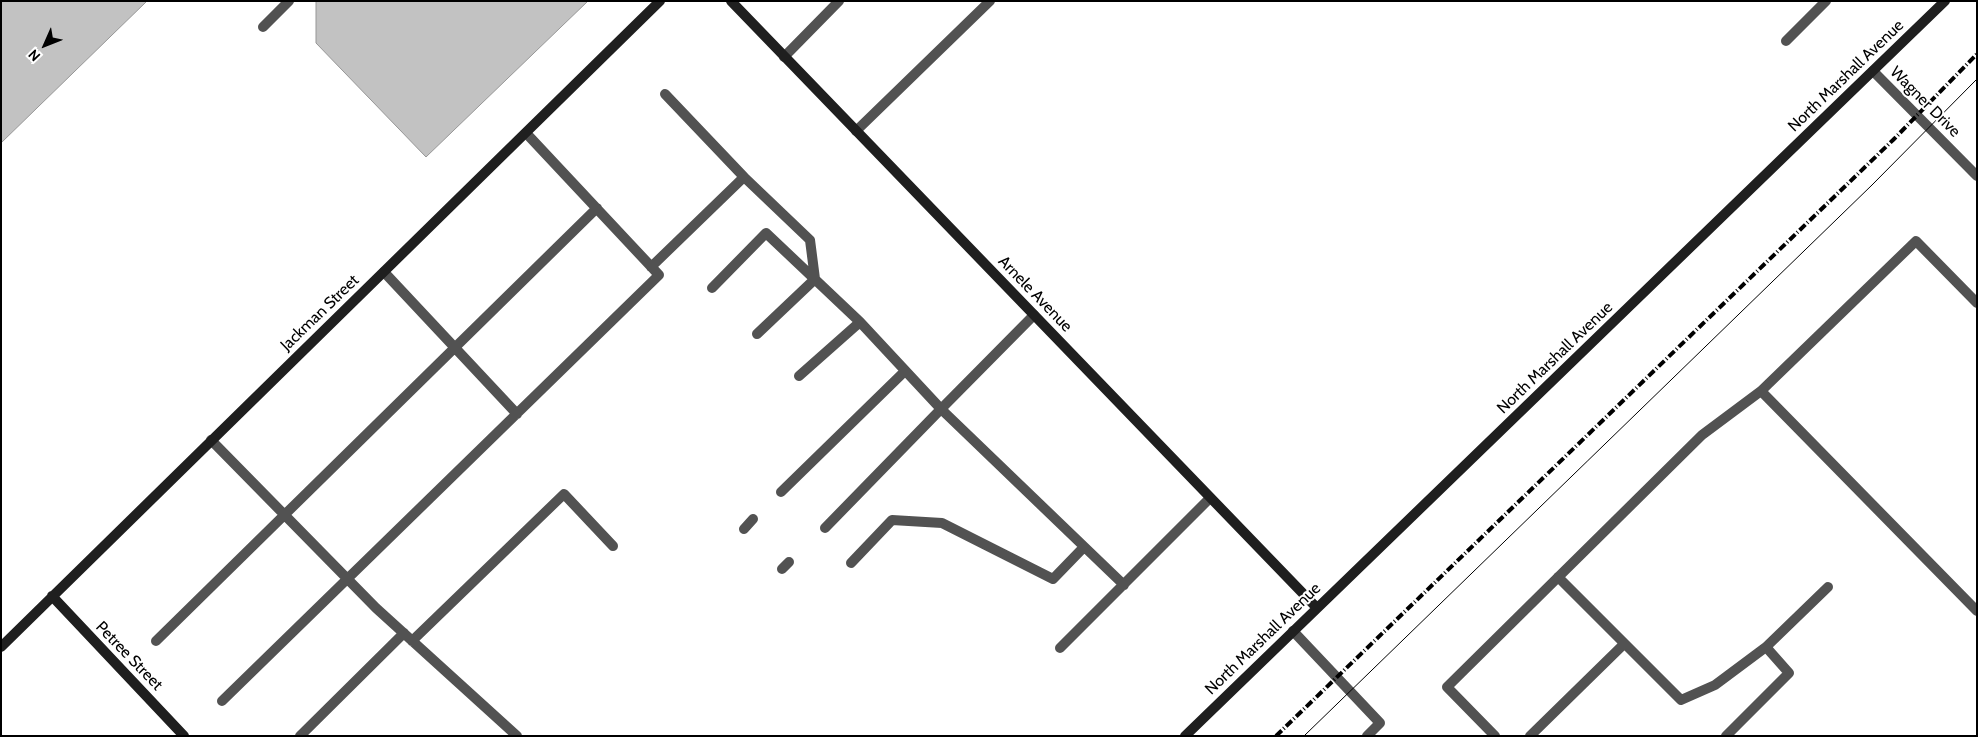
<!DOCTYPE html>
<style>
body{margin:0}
#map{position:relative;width:1978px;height:737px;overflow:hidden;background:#fff;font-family:Cabin,sans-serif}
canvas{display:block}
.frame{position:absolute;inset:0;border:2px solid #000;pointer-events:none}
.north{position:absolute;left:20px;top:20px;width:50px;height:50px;-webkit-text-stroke:4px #fff;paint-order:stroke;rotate:226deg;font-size:14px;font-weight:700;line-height:20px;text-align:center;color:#000}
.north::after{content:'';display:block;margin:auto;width:18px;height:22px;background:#000;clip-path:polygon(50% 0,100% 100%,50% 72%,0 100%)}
</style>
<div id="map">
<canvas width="1978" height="737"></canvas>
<div class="frame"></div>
<div class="north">N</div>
</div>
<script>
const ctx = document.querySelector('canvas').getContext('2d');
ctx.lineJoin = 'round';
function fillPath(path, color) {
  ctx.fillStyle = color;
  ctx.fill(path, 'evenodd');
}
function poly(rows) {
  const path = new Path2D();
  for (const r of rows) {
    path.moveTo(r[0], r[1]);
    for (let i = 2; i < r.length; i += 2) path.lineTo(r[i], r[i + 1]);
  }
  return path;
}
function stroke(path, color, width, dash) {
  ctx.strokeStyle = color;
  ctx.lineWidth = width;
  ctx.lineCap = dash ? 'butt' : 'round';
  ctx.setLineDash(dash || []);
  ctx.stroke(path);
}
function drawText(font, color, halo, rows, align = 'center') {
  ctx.font = font + ' Cabin,sans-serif';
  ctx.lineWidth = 4;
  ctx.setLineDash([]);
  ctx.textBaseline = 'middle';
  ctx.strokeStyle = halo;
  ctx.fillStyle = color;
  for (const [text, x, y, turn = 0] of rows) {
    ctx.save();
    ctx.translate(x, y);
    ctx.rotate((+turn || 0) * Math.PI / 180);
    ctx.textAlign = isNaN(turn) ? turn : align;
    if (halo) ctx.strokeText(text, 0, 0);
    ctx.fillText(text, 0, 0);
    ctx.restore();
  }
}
const building = poly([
 [1,1,147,1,1,143,1,1],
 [316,1,588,1,426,157,316,43,316,1]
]);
const lane = poly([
 [263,27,289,1],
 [1786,41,1826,1],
 [784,57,839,1],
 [856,131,990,1],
 [744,177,810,240,815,279,757,334],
 [651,267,744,177,665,94],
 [384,272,517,414],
 [712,288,766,233,860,322,941,409,825,528],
 [1034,315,941,409,1124,585],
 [799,376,860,322],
 [1761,391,1977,611],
 [211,440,376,608,517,736],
 [781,492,905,371],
 [744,529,753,519],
 [851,563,892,520,942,523,1053,579,1084,547],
 [782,569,789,562],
 [1558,577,1681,700,1715,685,1766,647],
 [1293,631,1380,723,1367,736],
 [156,641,597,208],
 [412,641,564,494,613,546],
 [1060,648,1210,498],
 [222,701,659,275,526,133],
 [300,736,404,633],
 [1495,736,1447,687,1702,435,1761,391,1916,241,1977,303],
 [1530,736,1624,644],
 [1726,736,1789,673,1766,647,1828,587]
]);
const street = poly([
 [1873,71,1977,176]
]);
const secondary = poly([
 [731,1,1317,608],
 [52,596,184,736],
 [1,647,660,1],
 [1185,736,1945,1]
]);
const tram = poly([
 [1304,736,1872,185,1977,79]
]);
const rail = poly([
 [1276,736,1893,140,1977,54]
]);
const streetNames = [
 ["North Marshall Avenue",1846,76,-44],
 ["Wagner Drive",1925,102,45],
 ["Arnele Avenue",1035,294,46],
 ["Jackman Street",320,313,-44],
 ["North Marshall Avenue",1555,358,-44],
 ["North Marshall Avenue",1263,639,-44],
 ["Petree Street",129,656,46]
];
fillPath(building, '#c2c2c2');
stroke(building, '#969696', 1);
stroke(lane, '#525252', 10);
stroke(street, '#525252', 10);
stroke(secondary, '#1f1f1f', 10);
stroke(tram, '#000', 1);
stroke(rail, '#000', 4, [8, 2.5, 1, 2.5]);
drawText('16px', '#000', '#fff', streetNames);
</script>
